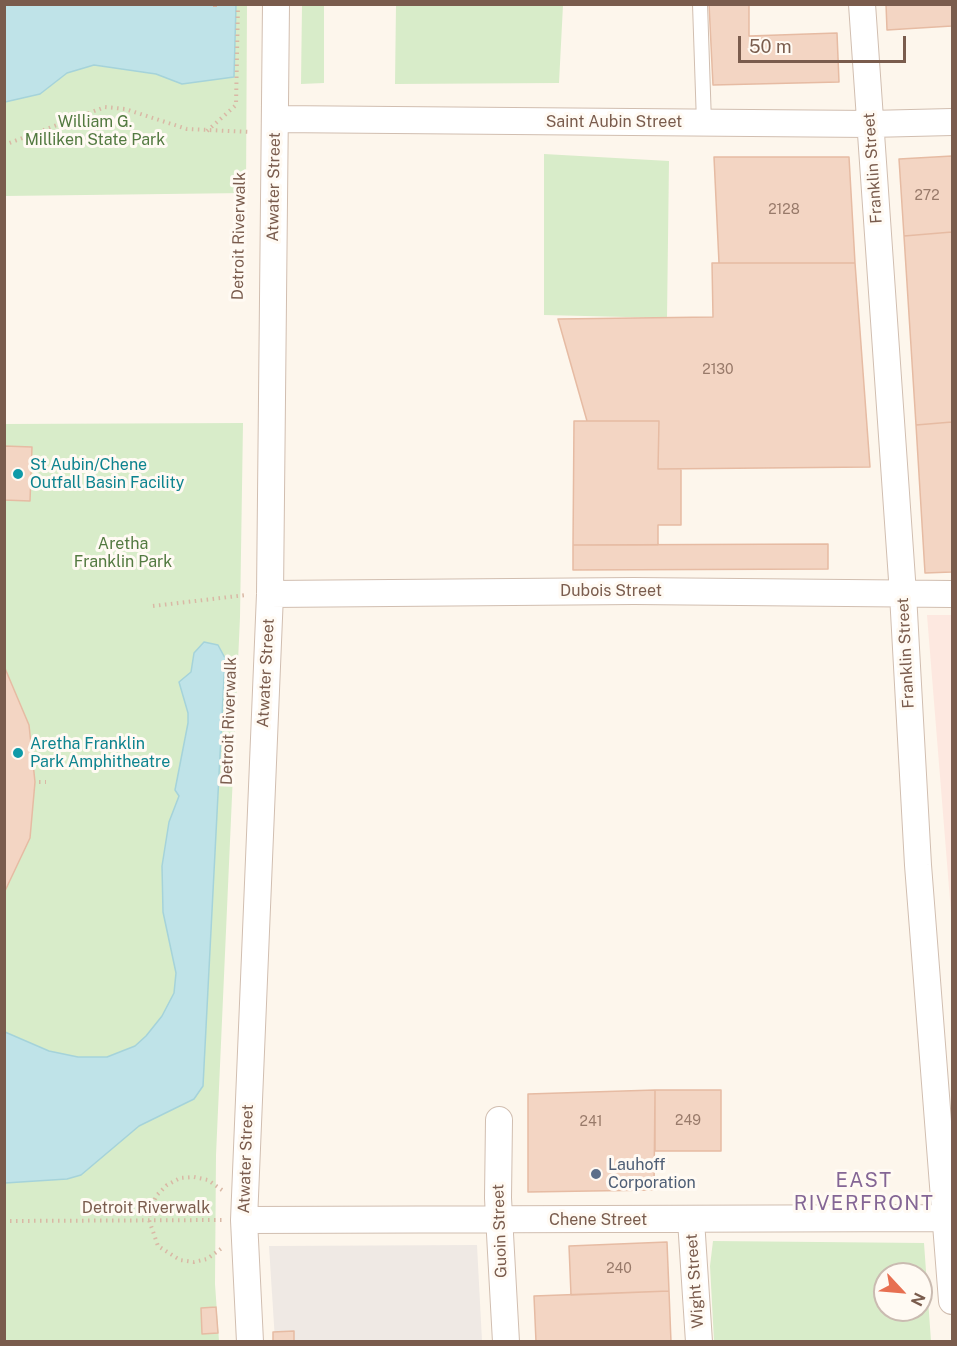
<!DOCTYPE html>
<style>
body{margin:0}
#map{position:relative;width:957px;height:1346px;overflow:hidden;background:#fdf6ec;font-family:"Public Sans",sans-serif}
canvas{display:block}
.frame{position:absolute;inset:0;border:6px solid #7a5c4d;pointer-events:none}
.north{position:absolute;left:873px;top:1262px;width:60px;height:60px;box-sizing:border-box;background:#fffaf3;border:2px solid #cabbb1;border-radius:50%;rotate:116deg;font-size:16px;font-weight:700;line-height:24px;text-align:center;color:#7a5c4d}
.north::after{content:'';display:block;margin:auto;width:21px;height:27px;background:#e76f51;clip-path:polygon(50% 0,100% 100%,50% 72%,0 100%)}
.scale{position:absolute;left:738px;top:36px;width:168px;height:27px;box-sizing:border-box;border:3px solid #7a5c4d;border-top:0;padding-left:8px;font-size:18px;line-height:21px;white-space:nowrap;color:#7a5c4d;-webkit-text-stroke:4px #fffaf3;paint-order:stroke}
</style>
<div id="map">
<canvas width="957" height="1346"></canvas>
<div class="frame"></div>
<div class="north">N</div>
<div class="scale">50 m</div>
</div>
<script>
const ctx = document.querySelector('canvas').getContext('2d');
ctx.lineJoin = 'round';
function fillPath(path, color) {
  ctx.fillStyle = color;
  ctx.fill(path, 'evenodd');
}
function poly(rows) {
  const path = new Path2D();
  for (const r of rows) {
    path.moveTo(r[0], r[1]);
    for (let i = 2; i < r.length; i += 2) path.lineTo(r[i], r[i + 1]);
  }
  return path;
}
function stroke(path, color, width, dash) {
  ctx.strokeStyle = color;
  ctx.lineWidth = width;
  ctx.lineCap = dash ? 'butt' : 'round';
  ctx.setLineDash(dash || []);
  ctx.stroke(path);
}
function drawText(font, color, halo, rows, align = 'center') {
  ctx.font = font + ' "Public Sans",sans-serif';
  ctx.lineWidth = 6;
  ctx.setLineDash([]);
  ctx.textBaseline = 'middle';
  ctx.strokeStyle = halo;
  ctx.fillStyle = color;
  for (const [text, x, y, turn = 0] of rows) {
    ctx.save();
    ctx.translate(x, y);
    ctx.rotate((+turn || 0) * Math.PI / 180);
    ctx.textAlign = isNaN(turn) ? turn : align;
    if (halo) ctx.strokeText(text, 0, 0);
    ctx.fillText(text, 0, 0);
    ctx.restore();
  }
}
const commercial = poly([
 [927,615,952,615,952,925]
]);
const industrial = poly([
 [477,1245,482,1341,275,1341,269,1246]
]);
const green = poly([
 [236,5,247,5,246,193,5,196,4,102,40,94,67,73,94,65,156,74,182,84,206,80,236,35],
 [302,5,324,5,324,83,301,84],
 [396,5,563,5,559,83,395,84],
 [544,154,669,161,667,318,544,315],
 [243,423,240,617,216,1155,215,1284,219,1341,5,1341,4,424],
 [713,1241,924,1243,931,1341,714,1341,710,1266],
 [885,1274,921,1274,921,1310,885,1310]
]);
const water = poly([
 [4,5,236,5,234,77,182,84,156,74,94,65,67,73,40,94,5,102,4,5],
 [204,642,218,645,225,658,203,1086,194,1099,139,1126,81,1175,67,1179,5,1183,5,1032,49,1051,78,1057,107,1057,135,1046,146,1036,162,1016,174,993,176,973,163,912,162,866,169,822,179,796,175,790,188,723,188,713,179,682,191,672,194,653,204,642]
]);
const building = poly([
 [709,4,749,4,749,36,837,33,839,82,713,85,709,4],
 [886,4,952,4,952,26,887,30,886,4],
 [952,156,952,232,904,236,899,159,952,156],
 [714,157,849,157,855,263,719,263,714,157],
 [952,232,952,422,916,425,904,236,952,232],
 [712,263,855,263,870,467,658,469,659,421,587,421,558,319,713,317,712,263],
 [574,421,659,421,658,469,681,469,681,525,658,525,658,545,573,545,574,421],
 [952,422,952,572,925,573,916,425,952,422],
 [4,446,32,447,30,501,4,500,4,446],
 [828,544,828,569,573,570,573,545,828,544],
 [4,666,29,725,35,782,30,838,4,893,4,666],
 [655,1090,654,1190,528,1192,528,1094,655,1090],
 [655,1090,721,1090,721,1151,655,1151,655,1090],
 [667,1242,669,1291,571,1295,569,1246,667,1242],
 [669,1291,671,1342,536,1342,534,1296,669,1291],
 [216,1307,218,1333,202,1334,201,1308,216,1307],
 [294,1331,294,1342,273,1342,273,1332,294,1331]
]);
const path = poly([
 [215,7,215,4],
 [207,131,236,105,238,4],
 [4,145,105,107,125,109,187,129,251,132],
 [153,606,246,595],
 [39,782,46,782],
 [222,1190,208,1180,194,1177,180,1178,167,1185,157,1195,150,1208,149,1220,158,1246,180,1260,194,1262,207,1259,222,1248],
 [4,1221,223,1220]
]);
const lane = poly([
 [700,4,704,123]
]);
const street = poly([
 [862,4,903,594,918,865,952,1301],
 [275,119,870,124,952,122],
 [270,594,634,591,952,594],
 [499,1120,498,1198,506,1342],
 [244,1220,952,1218],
 [691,1220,699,1342],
 [250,1342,244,1220,270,594,276,4]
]);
const markers = [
 [18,474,6,"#0f9aa8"],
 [18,753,6,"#0f9aa8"],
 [596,1174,6,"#5c6f8a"]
];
const numberNames = [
 ["272",927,196],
 ["2128",784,210],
 ["2130",718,370],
 ["249",688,1121],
 ["241",591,1122],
 ["240",619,1269]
];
const parkNames = [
 ["William G.",95,122],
 ["Milliken State Park",95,140],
 ["Aretha",123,544],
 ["Franklin Park",123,562]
];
const streetNames = [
 ["Saint Aubin Street",614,122],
 ["Franklin Street",873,168,-94],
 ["Atwater Street",274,187,-89],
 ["Detroit Riverwalk",239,236,-89],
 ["Dubois Street",611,591],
 ["Franklin Street",906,653,-93],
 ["Atwater Street",266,673,-87],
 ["Detroit Riverwalk",229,721,-88],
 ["Atwater Street",246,1159,-88],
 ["Detroit Riverwalk",146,1208],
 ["Chene Street",598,1220],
 ["Guoin Street",500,1231,-92],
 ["Wight Street",695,1281,-94]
];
const cultureNames = [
 ["St Aubin/Chene",30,465],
 ["Outfall Basin Facility",30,483],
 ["Aretha Franklin",30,744],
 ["Park Amphitheatre",30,762]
];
const serviceNames = [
 ["Lauhoff",608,1165],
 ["Corporation",608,1183]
];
const quarterNames = [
 ["EAST",864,1181],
 ["RIVERFRONT",864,1204]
];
fillPath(commercial, '#fde8e0');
fillPath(industrial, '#efe9e4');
fillPath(green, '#d8ecc9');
fillPath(water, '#bfe3e8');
stroke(water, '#a5d3da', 1.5);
fillPath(building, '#f3d5c3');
stroke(building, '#e6bba3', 1.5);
stroke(lane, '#d1beb0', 16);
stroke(street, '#d1beb0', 28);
stroke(path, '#d9b8a5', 4, [1.5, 4.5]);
stroke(lane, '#fff', 14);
stroke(street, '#fff', 26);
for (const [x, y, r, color] of markers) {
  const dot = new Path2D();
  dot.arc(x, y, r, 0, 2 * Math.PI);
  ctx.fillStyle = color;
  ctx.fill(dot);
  stroke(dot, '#fffaf3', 2);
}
drawText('14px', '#987a6a', null, numberNames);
drawText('16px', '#537a41', '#fffaf3', parkNames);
drawText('16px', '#7a5c4d', '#fffaf3', streetNames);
drawText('16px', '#0d838f', '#fffaf3', cultureNames, 'left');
drawText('16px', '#4e5e75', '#fffaf3', serviceNames, 'left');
ctx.letterSpacing = '1.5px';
drawText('20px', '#846695', '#fffaf3', quarterNames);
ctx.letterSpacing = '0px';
</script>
